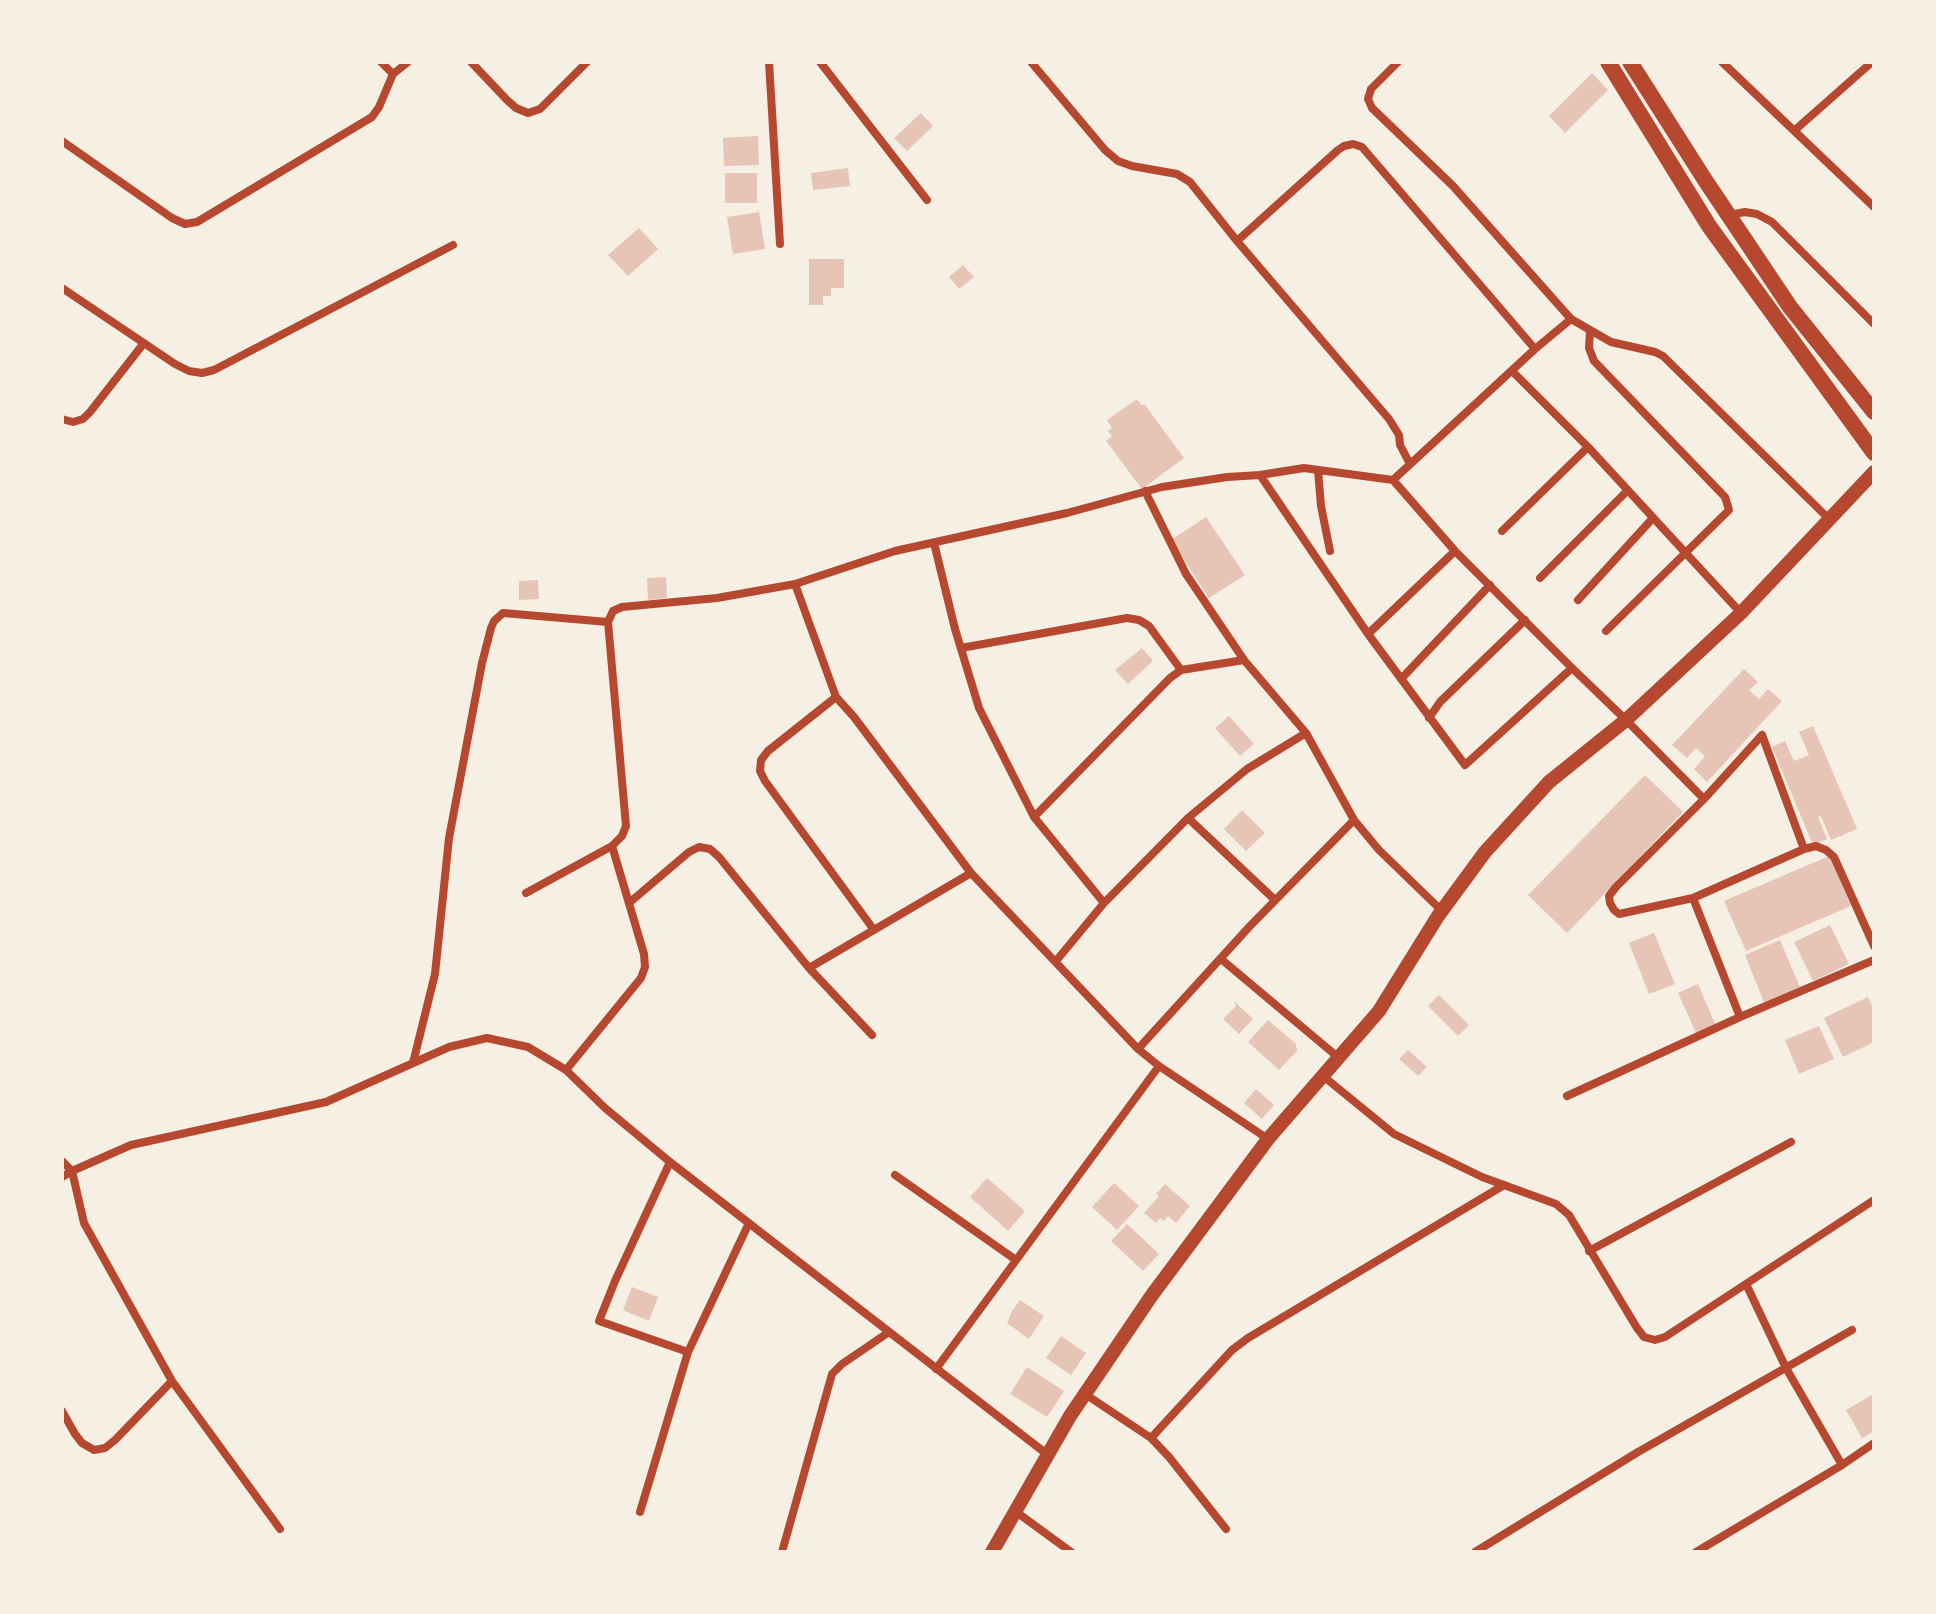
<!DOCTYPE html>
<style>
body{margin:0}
#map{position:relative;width:1936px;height:1614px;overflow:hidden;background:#f6efe4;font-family:"Asap Condensed",sans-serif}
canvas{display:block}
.frame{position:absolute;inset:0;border:64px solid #f6efe4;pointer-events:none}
</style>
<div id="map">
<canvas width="1936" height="1614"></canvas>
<div class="frame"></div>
</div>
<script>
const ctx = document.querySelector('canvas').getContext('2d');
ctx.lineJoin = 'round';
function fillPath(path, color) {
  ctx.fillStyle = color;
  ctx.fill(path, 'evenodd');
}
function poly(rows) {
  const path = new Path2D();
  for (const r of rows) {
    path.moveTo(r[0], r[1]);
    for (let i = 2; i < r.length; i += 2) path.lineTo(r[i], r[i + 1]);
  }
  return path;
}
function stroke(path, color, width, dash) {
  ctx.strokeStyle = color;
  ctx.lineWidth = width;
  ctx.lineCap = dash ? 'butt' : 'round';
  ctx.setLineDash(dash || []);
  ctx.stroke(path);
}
const building = poly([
 [1592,73,1608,90,1565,133,1549,116],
 [921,113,933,126,907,151,894,138],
 [758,136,759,165,724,166,723,138],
 [848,168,850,186,813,190,811,173],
 [725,173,757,173,757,203,725,203],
 [759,212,765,249,733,254,727,217],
 [639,228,658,249,628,276,608,255],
 [809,259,844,259,844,288,831,288,831,296,823,296,823,305,809,305],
 [963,265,974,277,959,289,949,277],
 [1137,399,1141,405,1145,405,1184,458,1142,489,1106,441,1112,436,1108,431,1112,428,1107,420],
 [1206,517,1245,575,1209,598,1171,540],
 [666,577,667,598,648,600,647,578],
 [538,580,539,599,519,600,519,581],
 [1142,648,1153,661,1128,684,1115,670],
 [1744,669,1758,682,1749,690,1759,699,1768,689,1782,701,1707,782,1694,769,1705,756,1696,748,1687,758,1672,745],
 [1229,716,1254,744,1240,756,1215,728],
 [1813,726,1857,829,1831,840,1821,816,1818,817,1827,839,1813,845,1772,747,1785,741,1794,761,1809,755,1799,732],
 [1645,775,1683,812,1567,933,1528,895],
 [1242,810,1265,833,1246,851,1224,829],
 [1829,856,1851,906,1746,951,1724,901],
 [1830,925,1849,964,1813,981,1794,942],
 [1654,933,1675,984,1649,994,1629,943],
 [1780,940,1800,987,1764,1002,1745,955],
 [1698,984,1715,1024,1696,1033,1678,993],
 [1439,995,1469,1025,1458,1036,1428,1006],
 [1868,997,1874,1010,1874,1042,1843,1057,1824,1018],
 [1234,1001,1253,1019,1239,1034,1223,1019,1236,1006],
 [1268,1020,1296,1044,1297,1051,1279,1070,1248,1042],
 [1819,1026,1834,1059,1799,1074,1785,1040],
 [1408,1050,1427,1067,1418,1076,1399,1059],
 [1256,1089,1274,1105,1262,1119,1244,1103],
 [987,1178,1025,1211,1008,1231,970,1197],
 [1114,1183,1139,1206,1117,1230,1092,1207],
 [1165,1184,1190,1206,1176,1223,1168,1216,1164,1221,1160,1218,1156,1223,1144,1213,1159,1196,1156,1194],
 [1127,1224,1159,1254,1143,1271,1111,1241],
 [632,1287,658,1297,649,1321,623,1310],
 [1020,1300,1044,1316,1029,1339,1007,1323,1012,1311],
 [1061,1336,1086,1353,1071,1375,1046,1358],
 [1027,1367,1064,1391,1047,1417,1010,1394],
 [1873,1394,1874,1431,1862,1438,1846,1410]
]);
const minor = poly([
 [471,62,507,100,516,108,528,113,540,109,587,62],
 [769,62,780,244],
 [820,62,927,200],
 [1031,62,1105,150,1118,161,1132,166,1177,174,1190,182,1237,241,1389,419,1399,435,1400,445,1410,464],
 [1722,62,1874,207],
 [393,74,408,62],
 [1795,130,1872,62],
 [62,141,172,218,185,224,197,222,372,117,379,107,393,74,381,62],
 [1729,215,1745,212,1757,214,1772,222,1874,324],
 [1237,241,1338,150,1344,146,1353,144,1362,147,1535,349],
 [62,288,175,364,189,371,202,373,214,370,453,245],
 [1571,319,1611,342,1655,352,1663,356,1829,519],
 [1590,331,1589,348,1594,361,1725,497,1729,510,1606,631],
 [1512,371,1588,447,1741,613],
 [62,419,73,422,83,419,90,412,144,343],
 [1318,470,1321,506,1330,551],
 [1260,475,1368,634,1465,765,1572,668],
 [1393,480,1535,349,1571,319,1453,186,1372,108,1368,99,1371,89,1398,62],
 [1145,491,1186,574,1244,660,1306,733,1354,820,1379,850,1442,911],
 [1502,531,1588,447],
 [934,543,955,629,979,708,1034,817,1104,903,1056,961],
 [1540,578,1627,491],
 [795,584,836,697,854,717,971,873,1138,1049,1159,1066,1268,1139],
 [1578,600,1653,518],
 [1368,634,1455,551],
 [961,648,1127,618,1139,620,1149,626,1181,670],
 [1401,679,1490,585],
 [836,697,768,751,761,760,760,771,765,781,874,930],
 [1429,718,1440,702,1525,620],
 [1762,735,1804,849,1693,898,1619,914,1614,910,1610,903,1609,896,1616,887,1704,799,1762,735],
 [1034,817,1170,678,1181,670,1244,660],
 [1188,818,1275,900],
 [1804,849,1816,846,1826,850,1834,857,1874,946],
 [526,893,612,846,622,836,626,826,608,622,613,611,622,607,717,598,795,584,895,551,1067,513,1162,487,1227,477,1260,475,1304,468,1393,480,1455,551,1572,668,1626,720,1704,799],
 [1693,898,1740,1017],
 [629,903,689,852,699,847,710,849,719,857,809,968,872,1035],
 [1104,903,1188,818,1247,769,1306,733],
 [1221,959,1339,1058],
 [809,968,971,873],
 [1138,1049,1250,926,1354,820],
 [413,1063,435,974,449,838,482,663,491,628,494,621,503,613,608,622],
 [566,1070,641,978,645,967,644,954,612,846],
 [1323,1076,1394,1134,1482,1177,1556,1204,1569,1215,1637,1328,1644,1337,1655,1340,1665,1337,1874,1200],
 [1567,1096,1740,1017,1874,960],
 [62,1161,72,1171,84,1223,172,1381,280,1529],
 [670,1162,615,1281,599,1321,688,1352],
 [895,1175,1016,1260],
 [62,1177,72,1171,131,1145,326,1102,449,1047,487,1038,528,1047,566,1070,605,1108,670,1162,1048,1455],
 [1589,1251,1791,1142],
 [1746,1284,1786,1368,1842,1465],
 [936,1369,1159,1066],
 [1085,1394,1151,1438,1169,1457,1226,1529],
 [62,1411,75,1434,82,1443,94,1450,105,1448,115,1440,172,1381],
 [1151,1438,1232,1350,1248,1338,1504,1185],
 [1015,1511,1071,1552],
 [640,1512,688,1352,749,1223],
 [782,1552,832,1374,842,1364,889,1332],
 [1475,1552,1638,1452,1852,1330],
 [1696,1552,1842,1465,1874,1443]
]);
const tertiary = poly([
 [992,1552,1070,1416,1152,1295,1268,1139,1379,1011,1438,916,1485,852,1549,782,1626,720,1741,613,1874,472]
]);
const primary = poly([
 [1608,62,1709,226,1874,453],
 [1630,62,1705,180,1790,307,1874,412]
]);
fillPath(building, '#e6c5b7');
stroke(minor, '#b5482f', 8);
stroke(tertiary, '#b5482f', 14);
stroke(primary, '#b5482f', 16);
</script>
